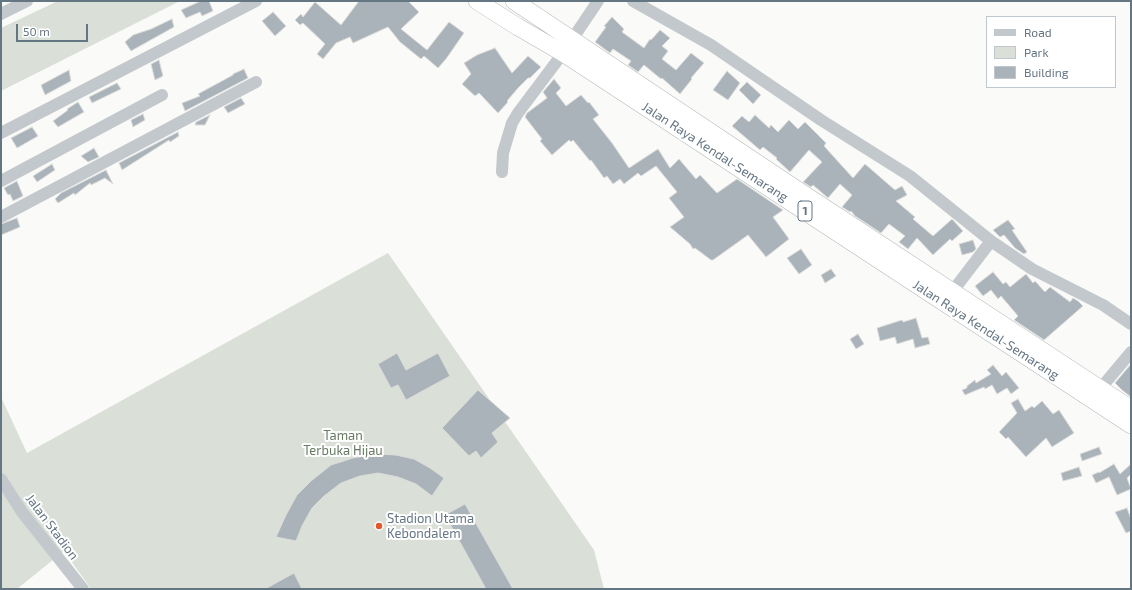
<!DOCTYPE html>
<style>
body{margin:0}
#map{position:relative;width:1132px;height:590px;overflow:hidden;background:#fafaf8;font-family:"Exo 2",sans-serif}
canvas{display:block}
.frame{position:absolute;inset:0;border:2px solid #657683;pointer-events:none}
.legend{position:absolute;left:986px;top:16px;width:130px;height:72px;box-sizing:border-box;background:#fff;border:1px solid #c1c8cd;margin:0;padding:5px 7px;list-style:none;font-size:12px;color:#657683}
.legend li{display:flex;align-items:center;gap:8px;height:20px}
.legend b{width:20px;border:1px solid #c1c8cd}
.scale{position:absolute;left:16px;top:24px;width:72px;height:18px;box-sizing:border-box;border:2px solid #657683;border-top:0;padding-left:5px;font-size:12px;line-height:14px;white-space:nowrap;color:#657683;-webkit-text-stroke:3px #fff;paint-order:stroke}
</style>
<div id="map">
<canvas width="1132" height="590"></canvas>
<div class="frame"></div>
<ul class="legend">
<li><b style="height:5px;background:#c3c8cc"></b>Road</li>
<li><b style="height:11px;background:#dadfd7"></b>Park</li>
<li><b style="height:11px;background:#aab3b9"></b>Building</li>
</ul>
<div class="scale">50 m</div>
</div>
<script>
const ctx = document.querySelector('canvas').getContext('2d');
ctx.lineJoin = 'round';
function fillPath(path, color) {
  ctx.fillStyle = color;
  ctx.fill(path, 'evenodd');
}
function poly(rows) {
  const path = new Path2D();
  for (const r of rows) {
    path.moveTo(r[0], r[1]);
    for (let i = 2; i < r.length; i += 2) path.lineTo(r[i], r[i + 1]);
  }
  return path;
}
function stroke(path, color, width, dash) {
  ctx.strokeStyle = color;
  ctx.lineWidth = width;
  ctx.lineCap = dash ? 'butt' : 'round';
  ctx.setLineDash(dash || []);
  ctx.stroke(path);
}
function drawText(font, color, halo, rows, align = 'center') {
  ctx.font = font + ' "Exo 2",sans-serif';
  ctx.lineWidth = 4;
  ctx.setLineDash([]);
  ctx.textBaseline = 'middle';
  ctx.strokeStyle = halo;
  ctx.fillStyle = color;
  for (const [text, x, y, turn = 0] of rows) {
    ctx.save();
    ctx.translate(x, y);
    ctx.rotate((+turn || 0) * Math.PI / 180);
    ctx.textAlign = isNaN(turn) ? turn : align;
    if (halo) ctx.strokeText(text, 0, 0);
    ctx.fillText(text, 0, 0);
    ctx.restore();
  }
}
const green = poly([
 [58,1,180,1,1,91,1,28],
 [388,253,594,550,604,589,91,589,64,551,17,589,1,589,1,397,27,453]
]);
const building = poly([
 [201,1,209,1,213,11,202,16,200,12,186,18,181,10,201,1],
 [359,1,408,1,419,12,401,29,427,50,449,22,464,33,446,59,438,68,424,56,421,59,400,42,388,27,353,43,350,37,336,43,323,59,317,54,325,44,303,23,300,25,295,20,301,14,303,17,315,2,341,25,359,1],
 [273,12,286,26,275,36,262,21,273,12],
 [612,17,624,29,622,32,644,48,650,39,651,40,660,30,670,38,662,46,668,51,662,59,676,70,691,53,704,63,691,78,692,79,680,94,662,78,661,79,644,65,638,72,628,65,631,61,613,49,610,53,595,42,606,27,604,26,612,17],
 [172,19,174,27,131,51,125,42,133,35,151,29,172,19],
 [495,48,512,73,528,56,541,67,530,78,528,78,518,88,507,101,508,102,498,113,479,93,475,96,462,84,471,74,464,63,477,55,495,48],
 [159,60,163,76,155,80,151,64,159,60],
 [244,69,248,78,185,111,182,103,200,96,198,94,233,75,233,74,244,69],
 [69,70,71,81,45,95,41,85,69,70],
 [727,71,740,83,728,100,713,90,727,71],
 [554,79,561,88,556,93,566,106,581,95,588,103,589,102,599,115,593,119,612,143,629,168,658,149,670,168,679,159,696,179,700,175,717,193,737,179,783,210,773,217,789,239,766,257,748,235,713,260,711,260,695,248,693,249,690,244,670,227,684,217,669,198,677,192,656,166,641,176,638,173,624,184,620,179,613,184,607,176,604,178,591,160,590,161,573,140,571,142,569,140,552,155,540,141,542,139,525,117,527,113,547,98,543,92,554,79],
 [747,82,761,95,753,104,739,90,747,82],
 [117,83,121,89,92,103,89,97,117,83],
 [241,98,245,104,228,113,224,107,241,98],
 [78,102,84,112,58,127,53,121,68,110,67,109,78,102],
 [143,114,145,120,133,127,131,120,143,114],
 [210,115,205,125,195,125,196,122,210,115],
 [755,115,769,128,771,125,778,132,789,120,798,129,805,122,826,143,824,146,853,178,865,164,895,190,902,186,907,195,896,201,915,217,913,219,933,236,952,219,963,231,952,241,950,239,933,255,917,238,908,249,899,242,905,236,889,224,881,233,855,216,851,211,850,212,842,207,852,195,840,184,828,198,813,185,811,187,803,182,822,162,809,150,790,172,776,159,777,158,763,147,760,150,732,126,742,116,749,122,755,115],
 [32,127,38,136,17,148,11,138,32,127],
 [178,132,179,136,170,142,169,140,122,170,119,163,178,132],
 [94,148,99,157,88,162,81,156,94,148],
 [52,164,55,170,37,182,33,176,52,164],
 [106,170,113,184,105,178,91,185,90,183,75,195,74,193,58,203,55,199,61,193,106,170],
 [17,181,23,196,13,201,10,194,8,195,4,188,17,181],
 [17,218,20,227,1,235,1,224,17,218],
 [1008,220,1015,229,1012,230,1027,252,1024,254,1015,248,1004,235,1000,237,993,230,1008,220],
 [973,240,976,249,973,252,962,255,959,244,973,240],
 [801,249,812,265,799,274,787,258,801,249],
 [831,269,836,276,825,283,821,275,831,269],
 [993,272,1003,284,1006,282,1010,287,1026,274,1033,283,1035,281,1045,292,1050,287,1070,302,1073,298,1078,301,1083,306,1044,340,1014,320,1018,316,1001,296,998,299,991,290,983,296,975,286,993,272],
 [916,318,922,338,928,337,930,344,915,348,913,339,897,344,895,337,880,341,877,328,902,320,903,322,916,318],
 [858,334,864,344,856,349,850,339,858,334],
 [397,353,406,370,438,353,450,376,406,400,398,385,391,388,378,364,397,353],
 [1131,364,1131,397,1122,390,1115,383,1131,364],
 [993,365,1002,376,1006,372,1019,388,1011,394,1007,388,997,394,992,385,985,389,984,387,965,395,962,390,967,388,967,386,975,380,976,383,991,374,987,370,993,365],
 [478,390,510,418,492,433,498,442,481,458,476,451,469,456,442,428,478,390],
 [1018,399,1025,411,1032,406,1034,408,1042,401,1053,414,1059,410,1074,433,1052,447,1046,438,1026,457,1008,437,1006,439,999,432,1017,413,1011,403,1018,399],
 [1099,447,1102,454,1082,461,1080,454,1099,447],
 [376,454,396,455,414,459,430,468,444,478,432,496,416,484,398,477,378,473,360,476,341,483,324,496,312,508,302,526,296,541,276,537,286,515,297,495,311,481,331,465,353,458,376,454],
 [1114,464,1120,474,1131,464,1131,474,1127,478,1131,489,1117,495,1109,477,1096,483,1092,475,1099,472,1099,473,1114,464],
 [1079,467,1082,476,1063,481,1061,473,1079,467],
 [465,504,513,589,486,589,445,515,465,504],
 [1127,508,1131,519,1131,531,1126,533,1115,512,1127,508],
 [294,573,302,589,265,589,294,573]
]);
const minor = poly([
 [633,1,711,45,821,120,910,176,991,241,1032,269,1103,305,1131,324],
 [1,14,27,1],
 [1,133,256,1],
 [502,172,503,153,512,123,518,113,563,53,598,1],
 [1,181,162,95],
 [1,217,256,82],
 [952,292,991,241],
 [1100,389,1131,352],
 [1,479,22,512,83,589]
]);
const highway = poly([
 [477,1,518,27,563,53,1131,425],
 [514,1,796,189,1131,409]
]);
const markers = [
 [379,526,4,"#e4572e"]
];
const shields = [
 [805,211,14]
];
const shieldNames = [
 ["1",805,211]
];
const streetNames = [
 ["Jalan Raya Kendal-Semarang",715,152,33],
 ["Jalan Raya Kendal-Semarang",986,330,33],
 ["Jalan Stadion",52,527,53]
];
const parkNames = [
 ["Taman",343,436],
 ["Terbuka Hijau",343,451]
];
const poiNames = [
 ["Stadion Utama",387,519],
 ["Kebondalem",387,534]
];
fillPath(green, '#dadfd7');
fillPath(building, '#aab3b9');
stroke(building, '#dcdcda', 1);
stroke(highway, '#b4b9bd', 18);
stroke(minor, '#c3c8cc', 12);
stroke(highway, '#fff', 17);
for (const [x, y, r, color] of markers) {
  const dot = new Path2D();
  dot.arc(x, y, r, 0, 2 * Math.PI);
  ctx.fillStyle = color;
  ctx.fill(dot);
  stroke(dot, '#fff', 1.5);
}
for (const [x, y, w] of shields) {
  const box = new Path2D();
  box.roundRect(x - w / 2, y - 10, w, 20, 3);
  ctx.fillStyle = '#fff';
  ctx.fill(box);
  stroke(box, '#657683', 1);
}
drawText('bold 12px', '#657683', null, shieldNames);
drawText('13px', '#657683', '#fff', streetNames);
drawText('13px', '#687a64', '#fff', parkNames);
drawText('13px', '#657683', '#fff', poiNames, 'left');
</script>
